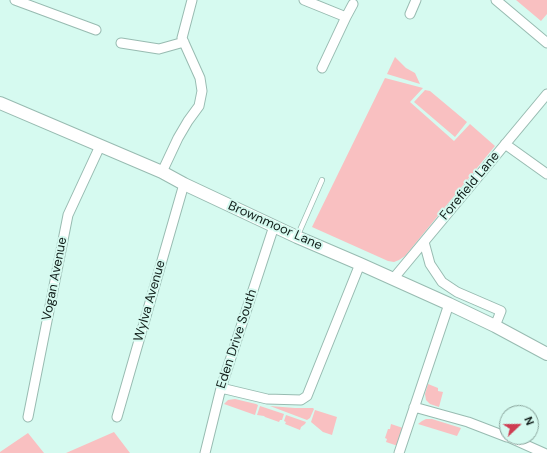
<!DOCTYPE html>
<style>
body{margin:0}
#map{position:relative;width:547px;height:453px;overflow:hidden;background:#d6faf0;font-family:"DM Sans",sans-serif}
canvas{display:block}
.north{position:absolute;left:499px;top:405px;width:40px;height:40px;box-sizing:border-box;background:#d6faf0;border:1px solid #87a29a;border-radius:50%;rotate:68deg;font-size:11px;font-weight:700;line-height:16px;text-align:center;color:#101d19}
.north::after{content:'';display:block;margin:auto;width:14px;height:18px;background:#ce3d52;clip-path:polygon(50% 0,100% 100%,50% 72%,0 100%)}
</style>
<div id="map">
<canvas width="547" height="453"></canvas>
<div class="north">N</div>
</div>
<script>
const ctx = document.querySelector('canvas').getContext('2d');
ctx.lineJoin = 'round';
function fillPath(path, color) {
  ctx.fillStyle = color;
  ctx.fill(path, 'evenodd');
}
function poly(rows) {
  const path = new Path2D();
  for (const r of rows) {
    path.moveTo(r[0], r[1]);
    for (let i = 2; i < r.length; i += 2) path.lineTo(r[i], r[i + 1]);
  }
  return path;
}
function stroke(path, color, width, dash) {
  ctx.strokeStyle = color;
  ctx.lineWidth = width;
  ctx.lineCap = dash ? 'butt' : 'round';
  ctx.setLineDash(dash || []);
  ctx.stroke(path);
}
function drawText(font, color, halo, rows, align = 'center') {
  ctx.font = font + ' "DM Sans",sans-serif';
  ctx.lineWidth = 4;
  ctx.setLineDash([]);
  ctx.textBaseline = 'middle';
  ctx.strokeStyle = halo;
  ctx.fillStyle = color;
  for (const [text, x, y, turn = 0] of rows) {
    ctx.save();
    ctx.translate(x, y);
    ctx.rotate((+turn || 0) * Math.PI / 180);
    ctx.textAlign = isNaN(turn) ? turn : align;
    if (halo) ctx.strokeText(text, 0, 0);
    ctx.fillText(text, 0, 0);
    ctx.restore();
  }
}
const green = poly([
 [516,0,547,0,547,14,541,21],
 [395,57,406,68,415,73,420,84,387,74],
 [385,78,423,88,410,102,454,141,470,124,495,146,405,256,399,260,394,262,388,261,312,227],
 [425,90,430,91,467,122,455,137,414,102],
 [428,384,438,388,438,391,443,392,439,407,430,404,426,400,425,394],
 [235,399,256,404,258,405,255,415,224,404,228,400],
 [260,406,284,414,282,420,280,420,279,422,265,417,264,416,257,415],
 [270,406,295,408,313,408,314,409,310,418,307,420],
 [315,410,337,417,332,435,323,432,311,422],
 [286,415,306,422,305,424,301,427,300,430,285,424,286,422,284,421],
 [426,419,432,419,461,428,457,436,418,424,422,421],
 [391,424,403,428,398,446,386,442,387,439,385,438,388,429,390,429],
 [114,432,130,453,66,453],
 [28,433,44,453,0,453,0,452]
]);
const service = poly([
 [297,237,322,180]
]);
const minor = poly([
 [15,0,96,30],
 [304,0,346,17],
 [496,0,547,43],
 [410,14,416,0],
 [121,43,159,49,184,42],
 [322,68,346,17,353,4],
 [505,144,547,174],
 [162,172,178,138,188,121,199,106,202,91,200,78,182,38,192,0],
 [424,242,430,264,442,282,457,292,501,311,495,326],
 [393,279,547,94],
 [221,388,267,399,301,400,307,396,360,264],
 [414,407,468,422,507,437],
 [28,417,68,215,100,146],
 [117,417,184,184],
 [508,437,544,453],
 [205,453,221,388,274,226],
 [399,453,449,304]
]);
const tertiary = poly([
 [0,103,162,172,184,184,297,237,360,264,449,304,495,326,547,354]
]);
const streetNames = [
 ["Forefield Lane",470,186,-50],
 ["Brownmoor Lane",275,226,24],
 ["Vogan Avenue",55,279,-79],
 ["Wylva Avenue",150,301,-74],
 ["Eden Drive South",237,339,-72]
];
fillPath(green, '#f9c0c1');
stroke(service, '#98bbb1', 6);
stroke(minor, '#98bbb1', 11);
stroke(tertiary, '#98bbb1', 14);
stroke(service, '#fff', 4.5);
stroke(minor, '#fff', 9);
stroke(tertiary, '#fff', 12);
drawText('13px', '#101d19', '#d6faf0', streetNames);
</script>
